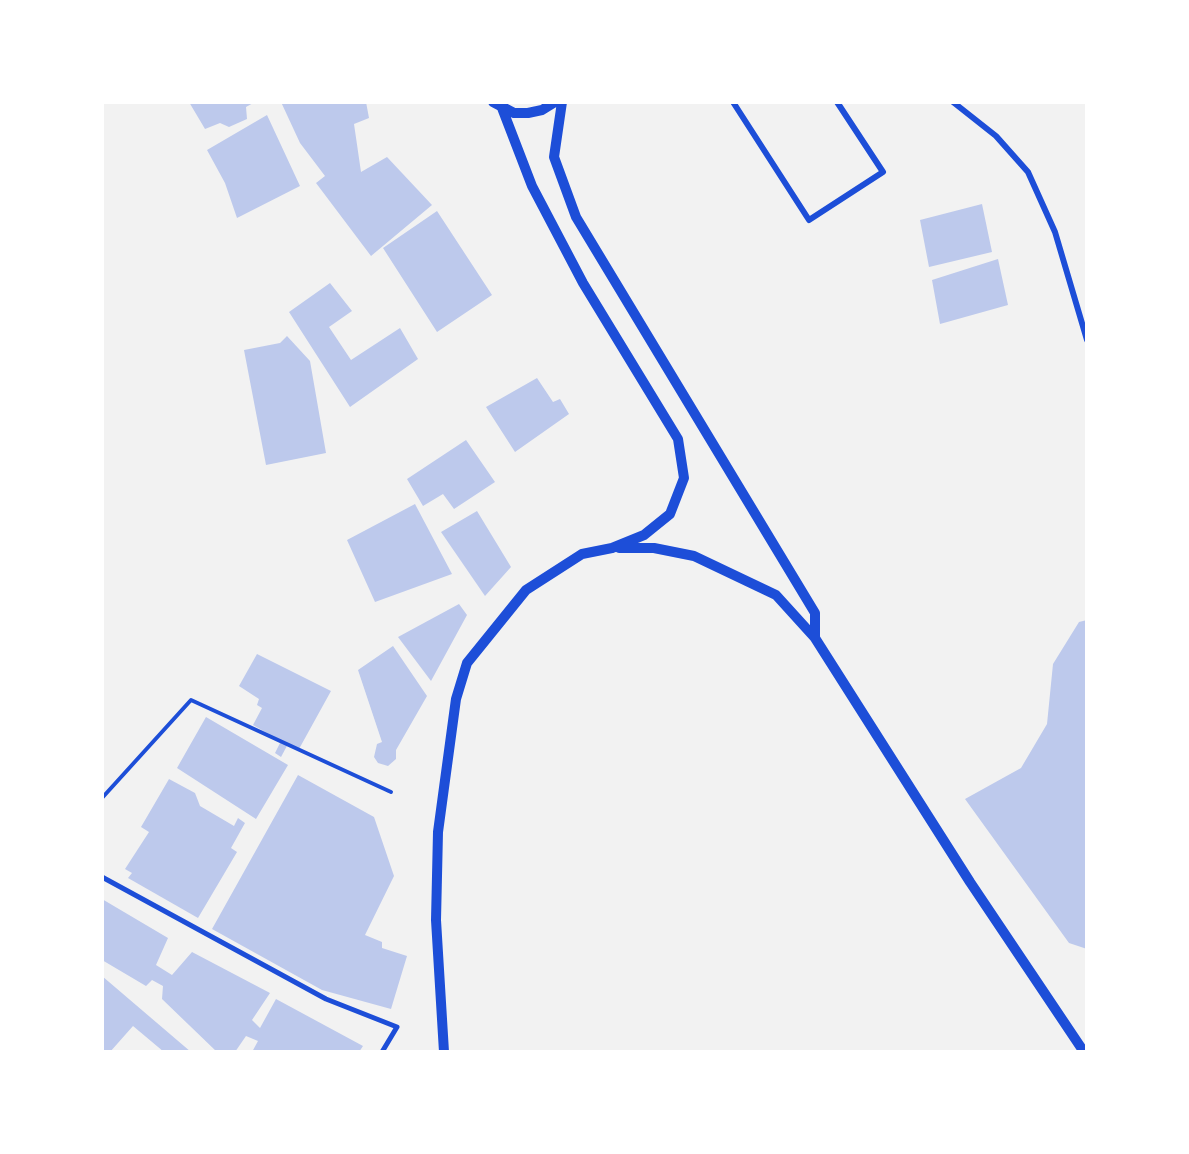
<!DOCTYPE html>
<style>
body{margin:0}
#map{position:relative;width:1189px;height:1154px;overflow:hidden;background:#f2f2f2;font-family:"Roboto Condensed",sans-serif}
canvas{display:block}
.frame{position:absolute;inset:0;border:104px solid #fff;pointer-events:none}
</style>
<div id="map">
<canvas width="1189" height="1154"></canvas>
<div class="frame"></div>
</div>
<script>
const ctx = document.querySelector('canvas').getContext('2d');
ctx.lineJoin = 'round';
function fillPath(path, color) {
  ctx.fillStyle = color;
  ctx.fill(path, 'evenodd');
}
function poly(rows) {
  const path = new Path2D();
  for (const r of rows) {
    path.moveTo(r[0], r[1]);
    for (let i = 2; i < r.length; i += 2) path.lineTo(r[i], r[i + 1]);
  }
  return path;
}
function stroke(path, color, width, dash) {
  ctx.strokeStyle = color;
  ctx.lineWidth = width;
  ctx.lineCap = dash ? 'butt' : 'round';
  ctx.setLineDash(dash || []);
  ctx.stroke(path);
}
const building = poly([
 [189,102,255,102,246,107,247,119,229,127,220,123,205,129],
 [281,102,366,102,369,118,354,124,361,172,387,157,432,205,371,256,316,183,325,176,300,143],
 [267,115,300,186,237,218,225,183,207,150],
 [982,204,992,252,929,267,920,220],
 [437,211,492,295,437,332,383,248],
 [998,259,1008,305,940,324,932,280],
 [330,283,352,311,329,327,351,360,400,328,418,359,350,407,289,312],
 [287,336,310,361,326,453,266,465,244,350,280,343],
 [537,378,553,402,560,399,569,414,515,452,486,407],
 [466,440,495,482,454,509,443,494,423,506,407,479],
 [415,504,452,574,375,602,347,540],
 [477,511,511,567,485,596,441,532],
 [459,604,467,615,431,681,398,637],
 [1087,620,1087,949,1069,943,965,799,1021,768,1047,724,1053,664,1079,622],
 [393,646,427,696,396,750,396,759,388,766,378,763,374,757,377,744,382,742,358,670],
 [257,654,331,691,299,749,288,744,281,757,275,753,281,741,253,725,262,708,257,705,259,699,239,686],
 [206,717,288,765,256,819,177,768],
 [298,775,374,817,394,876,365,935,382,942,382,948,407,956,391,1009,322,990,212,929],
 [169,779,195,793,200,806,234,826,238,818,245,823,231,848,237,852,198,918,128,878,132,873,125,869,149,832,141,827],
 [102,899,168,938,156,965,172,975,192,952,270,993,252,1020,260,1028,276,999,363,1046,359,1052,252,1052,258,1041,246,1036,235,1052,217,1052,162,999,163,986,152,980,146,986,102,960],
 [102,976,191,1052,164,1052,133,1026,110,1052,102,1052]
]);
const path = poly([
 [102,798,191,700,391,792]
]);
const pedestrian = poly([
 [102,877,326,999,397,1027,382,1052]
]);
const minor = poly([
 [733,102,809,220,883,172,837,102],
 [953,102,996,136,1028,172,1055,232,1087,340]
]);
const tertiary = poly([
 [493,102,514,113,528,113,542,110,555,102],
 [562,102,554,157,576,217,815,613,815,638],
 [619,548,654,548,694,556,776,595,815,638,970,882,1084,1052],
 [444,1052,436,920,438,832,456,699,467,663,526,590,582,554,612,548,644,535,670,514,684,478,678,439,583,283,532,186,502,108]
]);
fillPath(building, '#bdc9ec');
stroke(path, '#1d4ed8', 4);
stroke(pedestrian, '#1d4ed8', 5);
stroke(minor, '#1d4ed8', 6);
stroke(tertiary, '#1d4ed8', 10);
</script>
